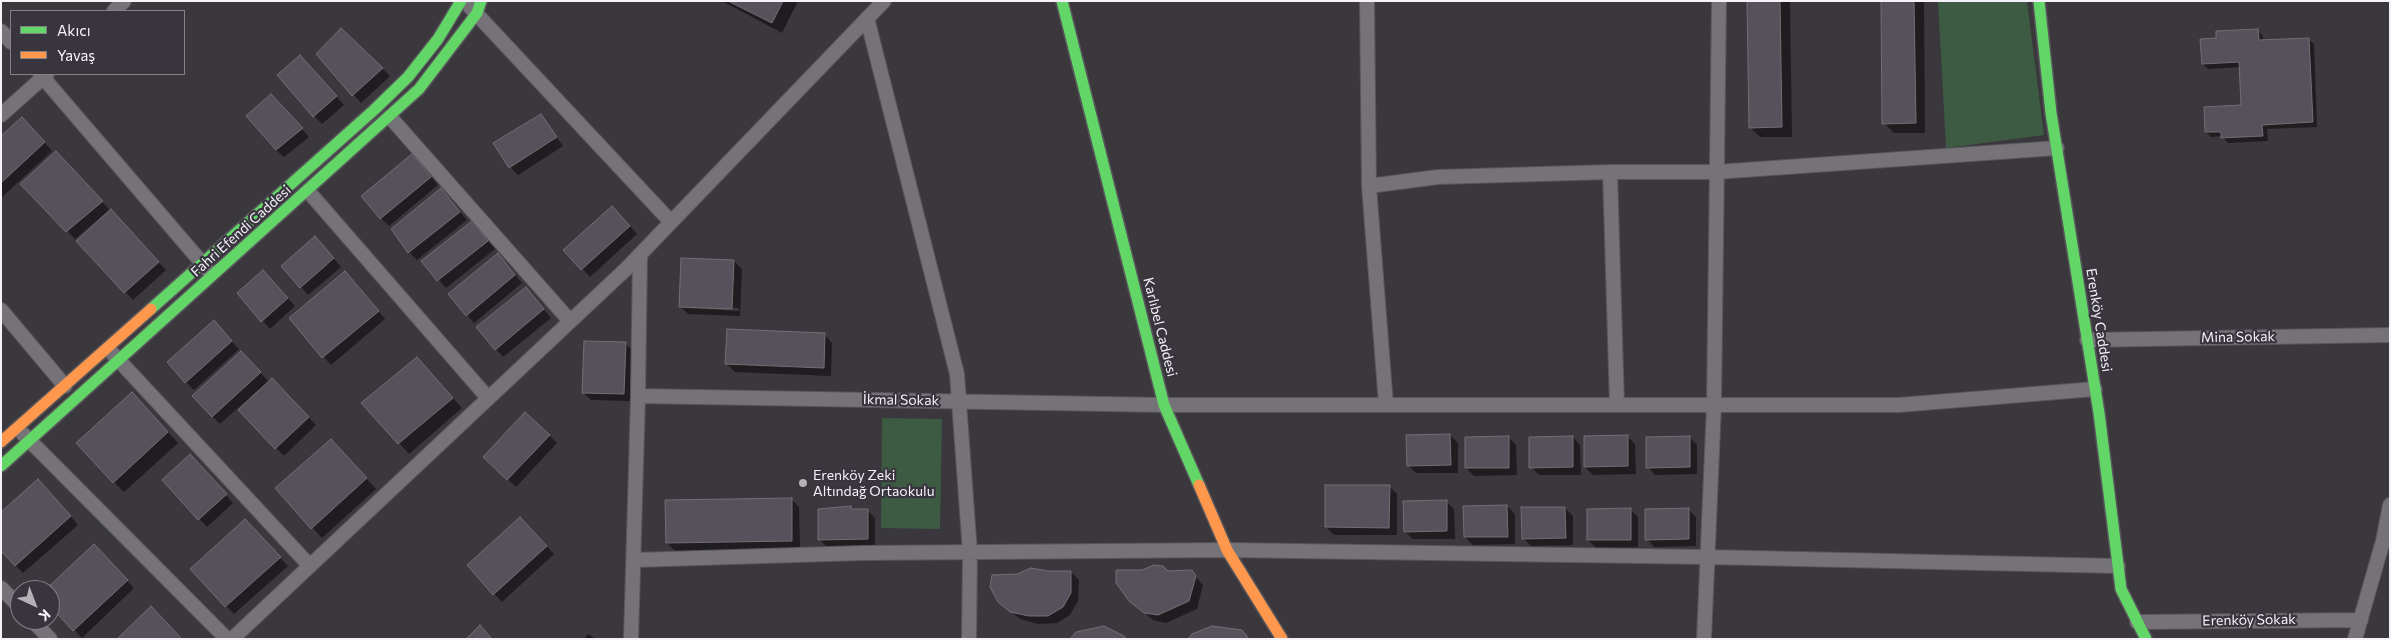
<!DOCTYPE html>
<meta charset="utf-8">
<style>
body{margin:0}
#map{position:relative;width:2391px;height:640px;overflow:hidden;background:#3a373d;font-family:Commissioner,sans-serif}
canvas{display:block}
.frame{position:absolute;inset:0;border:2px solid #f5f2f9;pointer-events:none}
.legend{position:absolute;left:10px;top:10px;width:175px;height:65px;box-sizing:border-box;background:#39353f;border:1px solid #848189;margin:0;padding:6px 9px;list-style:none;font-size:15px;color:#f5f2f9}
.legend li{display:flex;align-items:center;gap:10px;height:25px}
.legend b{width:25px;border:1px solid #848189}
.north{position:absolute;left:10px;top:580px;width:50px;height:50px;box-sizing:border-box;background:#39353f;border:1px solid #848189;border-radius:50%;rotate:137deg;font-size:14px;font-weight:700;line-height:20px;text-align:center;color:#f5f2f9}
.north::after{content:'';display:block;margin:auto;width:18px;height:22px;background:#b4b1b7;clip-path:polygon(50% 0,100% 100%,50% 72%,0 100%)}
</style>
<div id="map">
<canvas width="2391" height="640"></canvas>
<div class="frame"></div>
<ul class="legend">
<li><b style="height:6px;background:#63d668"></b>Akıcı</li>
<li><b style="height:6px;background:#ff974d"></b>Yavaş</li>
</ul>
<div class="north">K</div>
</div>
<script>
const ctx = document.querySelector('canvas').getContext('2d');
ctx.lineJoin = 'round';
function fillPath(path, color) {
  ctx.fillStyle = color;
  ctx.fill(path, 'evenodd');
}
function poly(rows) {
  const path = new Path2D();
  for (const r of rows) {
    path.moveTo(r[0], r[1]);
    for (let i = 2; i < r.length; i += 2) path.lineTo(r[i], r[i + 1]);
  }
  return path;
}
function stroke(path, color, width, dash) {
  ctx.strokeStyle = color;
  ctx.lineWidth = width;
  ctx.lineCap = dash ? 'butt' : 'round';
  ctx.setLineDash(dash || []);
  ctx.stroke(path);
}
function drawText(font, color, halo, rows, align = 'center') {
  ctx.font = font + ' Commissioner,sans-serif';
  ctx.lineWidth = 4.5;
  ctx.setLineDash([]);
  ctx.textBaseline = 'middle';
  ctx.strokeStyle = halo;
  ctx.fillStyle = color;
  for (const [text, x, y, turn = 0] of rows) {
    ctx.save();
    ctx.translate(x, y);
    ctx.rotate((+turn || 0) * Math.PI / 180);
    ctx.textAlign = isNaN(turn) ? turn : align;
    if (halo) ctx.strokeText(text, 0, 0);
    ctx.fillText(text, 0, 0);
    ctx.restore();
  }
}
const green = poly([
 [1938,1,2027,1,2044,135,1946,148],
 [882,418,942,419,940,529,881,528]
]);
const shadow = poly([
 [722,1,798,1,782,33],
 [1749,1,1790,1,1792,137,1760,137,1750,127],
 [1883,1,1924,1,1925,133,1894,133,1884,123],
 [342,29,390,76,361,103,317,54],
 [2257,30,2263,36,2263,41,2308,39,2314,44,2317,127,2267,129,2268,141,2228,143,2222,136,2211,137,2206,132,2242,106,2241,67,2208,69,2203,64,2218,39],
 [308,64,344,105,322,124,314,116],
 [278,103,309,137,284,157,276,150],
 [541,115,563,146,518,175,510,167],
 [30,126,52,151,1,198,1,138],
 [412,155,438,185,389,226,381,218],
 [64,161,166,270,133,300,78,241,110,212,109,210,75,239,22,184],
 [449,198,467,220,417,260,409,252],
 [620,215,637,234,590,277,565,250],
 [479,231,495,249,446,288,423,262],
 [323,246,341,267,308,295,301,287],
 [734,261,742,269,740,316,688,314,680,306],
 [686,306,739,308,739,311,686,308],
 [505,263,522,283,474,323,467,315],
 [271,279,295,306,270,329,239,294],
 [353,280,385,319,331,365,290,318],
 [526,288,551,318,503,357,496,349],
 [221,330,239,349,194,390,186,382],
 [825,335,832,343,831,376,735,372,727,364],
 [625,343,633,351,631,401,591,400,583,392],
 [417,358,462,408,409,454,399,443],
 [248,360,269,382,272,380,316,425,284,456,240,410,259,392,258,390,220,424,193,396],
 [142,404,178,443,124,492,114,482],
 [549,435,557,443,516,487,492,465],
 [1450,435,1458,443,1458,473,1416,473,1408,465],
 [1627,436,1635,444,1636,474,1593,475,1585,467],
 [1508,437,1516,445,1517,475,1474,476,1466,468],
 [1573,437,1580,445,1581,475,1539,475,1531,467],
 [1689,437,1697,445,1697,474,1655,475,1648,467],
 [341,451,376,489,322,538,277,488],
 [198,463,233,503,207,527,164,480],
 [1389,486,1397,494,1397,535,1334,535,1326,527],
 [46,488,78,525,23,573,1,550],
 [791,499,799,507,800,548,675,551,667,543],
 [1446,501,1454,509,1455,539,1413,539,1405,532],
 [1507,506,1515,514,1515,544,1473,545,1465,537],
 [836,508,867,510,875,518,875,547,828,548,820,540],
 [1565,508,1573,516,1573,545,1531,546,1523,538],
 [1630,509,1638,517,1638,547,1596,548,1588,540],
 [1688,509,1696,517,1696,546,1654,547,1647,539],
 [245,521,288,566,234,614,191,569],
 [528,526,554,554,502,602,469,566],
 [94,546,134,588,82,638,50,604,50,590,47,590],
 [1142,571,1191,571,1203,585,1197,609,1166,623,1153,620,1130,600],
 [1071,572,1079,580,1078,601,1070,615,1057,623,1038,624,1020,619,1008,609,1048,573],
 [588,634,596,639,584,639]
]);
const building = poly([
 [728,1,783,1,772,23,728,1],
 [1747,1,1780,1,1782,127,1749,128,1747,1],
 [1881,1,1914,1,1916,123,1882,124,1881,1],
 [341,28,383,68,352,96,316,54,341,28],
 [2258,29,2259,40,2309,38,2313,122,2262,125,2263,136,2221,138,2221,132,2205,132,2204,107,2241,105,2239,62,2202,64,2200,39,2216,38,2216,31,2258,29],
 [300,55,337,96,313,117,277,75,300,55],
 [271,94,303,128,276,150,246,116,271,94],
 [541,114,557,137,509,168,493,143,541,114],
 [22,117,45,142,1,183,1,136,22,117],
 [56,151,103,201,66,232,20,184,56,151],
 [412,154,431,177,380,219,361,196,412,154],
 [441,188,460,212,408,253,391,229,441,188],
 [612,206,630,226,581,270,563,250,612,206],
 [111,209,159,262,124,293,76,241,111,209],
 [472,221,488,241,437,281,421,261,472,221],
 [315,236,334,258,300,288,281,266,315,236],
 [498,253,515,275,466,316,448,294,498,253],
 [681,258,734,260,732,309,679,307,681,258],
 [263,270,288,298,261,322,237,293,263,270],
 [345,271,379,311,322,358,289,318,345,271],
 [526,287,544,309,495,350,476,327,526,287],
 [214,320,232,341,185,383,167,362,214,320],
 [727,329,825,333,824,368,725,364,727,329],
 [584,341,626,342,624,394,582,393,584,341],
 [241,351,261,372,212,417,192,396,241,351],
 [417,357,453,398,398,444,361,403,417,357],
 [272,378,309,417,275,449,238,410,272,378],
 [132,392,168,432,113,483,76,443,132,392],
 [525,412,550,435,507,480,483,457,525,412],
 [1450,434,1451,465,1407,466,1406,435,1450,434],
 [1628,435,1628,466,1584,467,1584,436,1628,435],
 [1509,436,1509,468,1465,468,1465,437,1509,436],
 [1573,436,1573,467,1529,468,1529,437,1573,436],
 [1690,436,1690,467,1646,468,1646,437,1690,436],
 [331,439,367,478,311,529,275,488,331,439],
 [190,454,227,494,198,520,162,480,190,454],
 [38,479,71,516,15,566,1,551,1,512,38,479],
 [1325,485,1390,485,1389,528,1325,527,1325,485],
 [792,498,792,541,666,543,665,500,792,498],
 [1447,500,1447,531,1404,532,1403,501,1447,500],
 [1507,505,1508,537,1464,537,1463,506,1507,505],
 [851,506,851,509,868,509,868,539,818,540,818,509,851,506],
 [1521,507,1565,507,1566,538,1522,539,1521,507],
 [1631,508,1631,540,1587,540,1587,509,1631,508],
 [1689,508,1689,539,1645,540,1645,509,1689,508],
 [520,517,547,546,493,595,467,565,520,517],
 [245,519,281,557,225,607,190,569,245,519],
 [94,544,128,580,73,631,50,606,50,590,45,590,94,544],
 [1154,565,1163,566,1168,571,1192,570,1196,576,1189,601,1158,615,1144,613,1129,601,1116,583,1116,570,1142,570,1154,565],
 [1031,568,1048,571,1071,571,1071,593,1063,607,1048,616,1029,616,1010,612,998,602,990,587,992,575,1017,574,1031,568],
 [151,606,182,639,117,639,151,606],
 [480,625,492,639,466,639,480,625],
 [1104,626,1124,636,1126,639,1070,639,1076,632,1104,626],
 [1212,626,1242,630,1249,639,1188,639,1192,634,1212,626]
]);
const street = poly([
 [1367,1,1369,186,1386,405],
 [470,7,671,222],
 [114,11,124,1],
 [867,18,957,374,970,553,969,639],
 [1,31,11,42],
 [40,74,208,270],
 [1,115,47,74],
 [390,117,570,321],
 [1610,172,1617,405],
 [1369,186,1438,177,1610,172,1716,172,2057,148],
 [308,191,488,398],
 [1,310,65,386],
 [2087,340,2390,335],
 [113,354,309,565],
 [638,396,1164,405,1899,405,2095,389],
 [23,434,227,639],
 [635,560,863,553,1227,550,1707,557,2118,566],
 [1,588,20,607],
 [32,620,50,639],
 [2137,622,2361,620],
 [232,639,626,269,884,1],
 [631,639,638,396,640,255],
 [1704,639,1714,405,1719,1],
 [2355,639,2383,541,2390,505]
]);
const fast = poly([
 [1062,1,1164,405,1199,485],
 [2039,1,2051,113,2099,413,2121,589,2146,639],
 [151,309,374,110,408,77,438,39,461,1],
 [1,466,419,89,477,13,481,1]
]);
const slow = poly([
 [1,442,151,309],
 [1199,485,1227,550,1282,639]
]);
const markers = [
 [803,483,5,"#b4b1b7"]
];
const streetNames = [
 ["Fahri Efendi Caddesi",241,231,-42],
 ["Erenköy Caddesi",2099,320,81],
 ["Karlıbel Caddesi",1160,327,76],
 ["Mina Sokak",2238,337,-1],
 ["İkmal Sokak",901,400,1],
 ["Erenköy Sokak",2249,620,-1]
];
const poiNames = [
 ["Erenköy Zeki",813,475],
 ["Altındağ Ortaokulu",813,491]
];
fillPath(green, '#3c5b42');
fillPath(shadow, '#0007');
fillPath(building, '#57515c');
stroke(building, '#726f74', 1);
stroke(street, '#58565b', 16);
stroke(fast, '#58565b', 14);
stroke(slow, '#58565b', 14);
stroke(street, '#767378', 14);
stroke(fast, '#63d668', 11);
stroke(slow, '#ff974d', 11);
for (const [x, y, r, color] of markers) {
  const dot = new Path2D();
  dot.arc(x, y, r, 0, 2 * Math.PI);
  ctx.fillStyle = color;
  ctx.fill(dot);
  stroke(dot, '#39353f', 2);
}
drawText('14px', '#f5f2f9', '#39353f', streetNames);
drawText('14px', '#f5f2f9', '#39353f', poiNames, 'left');
</script>
